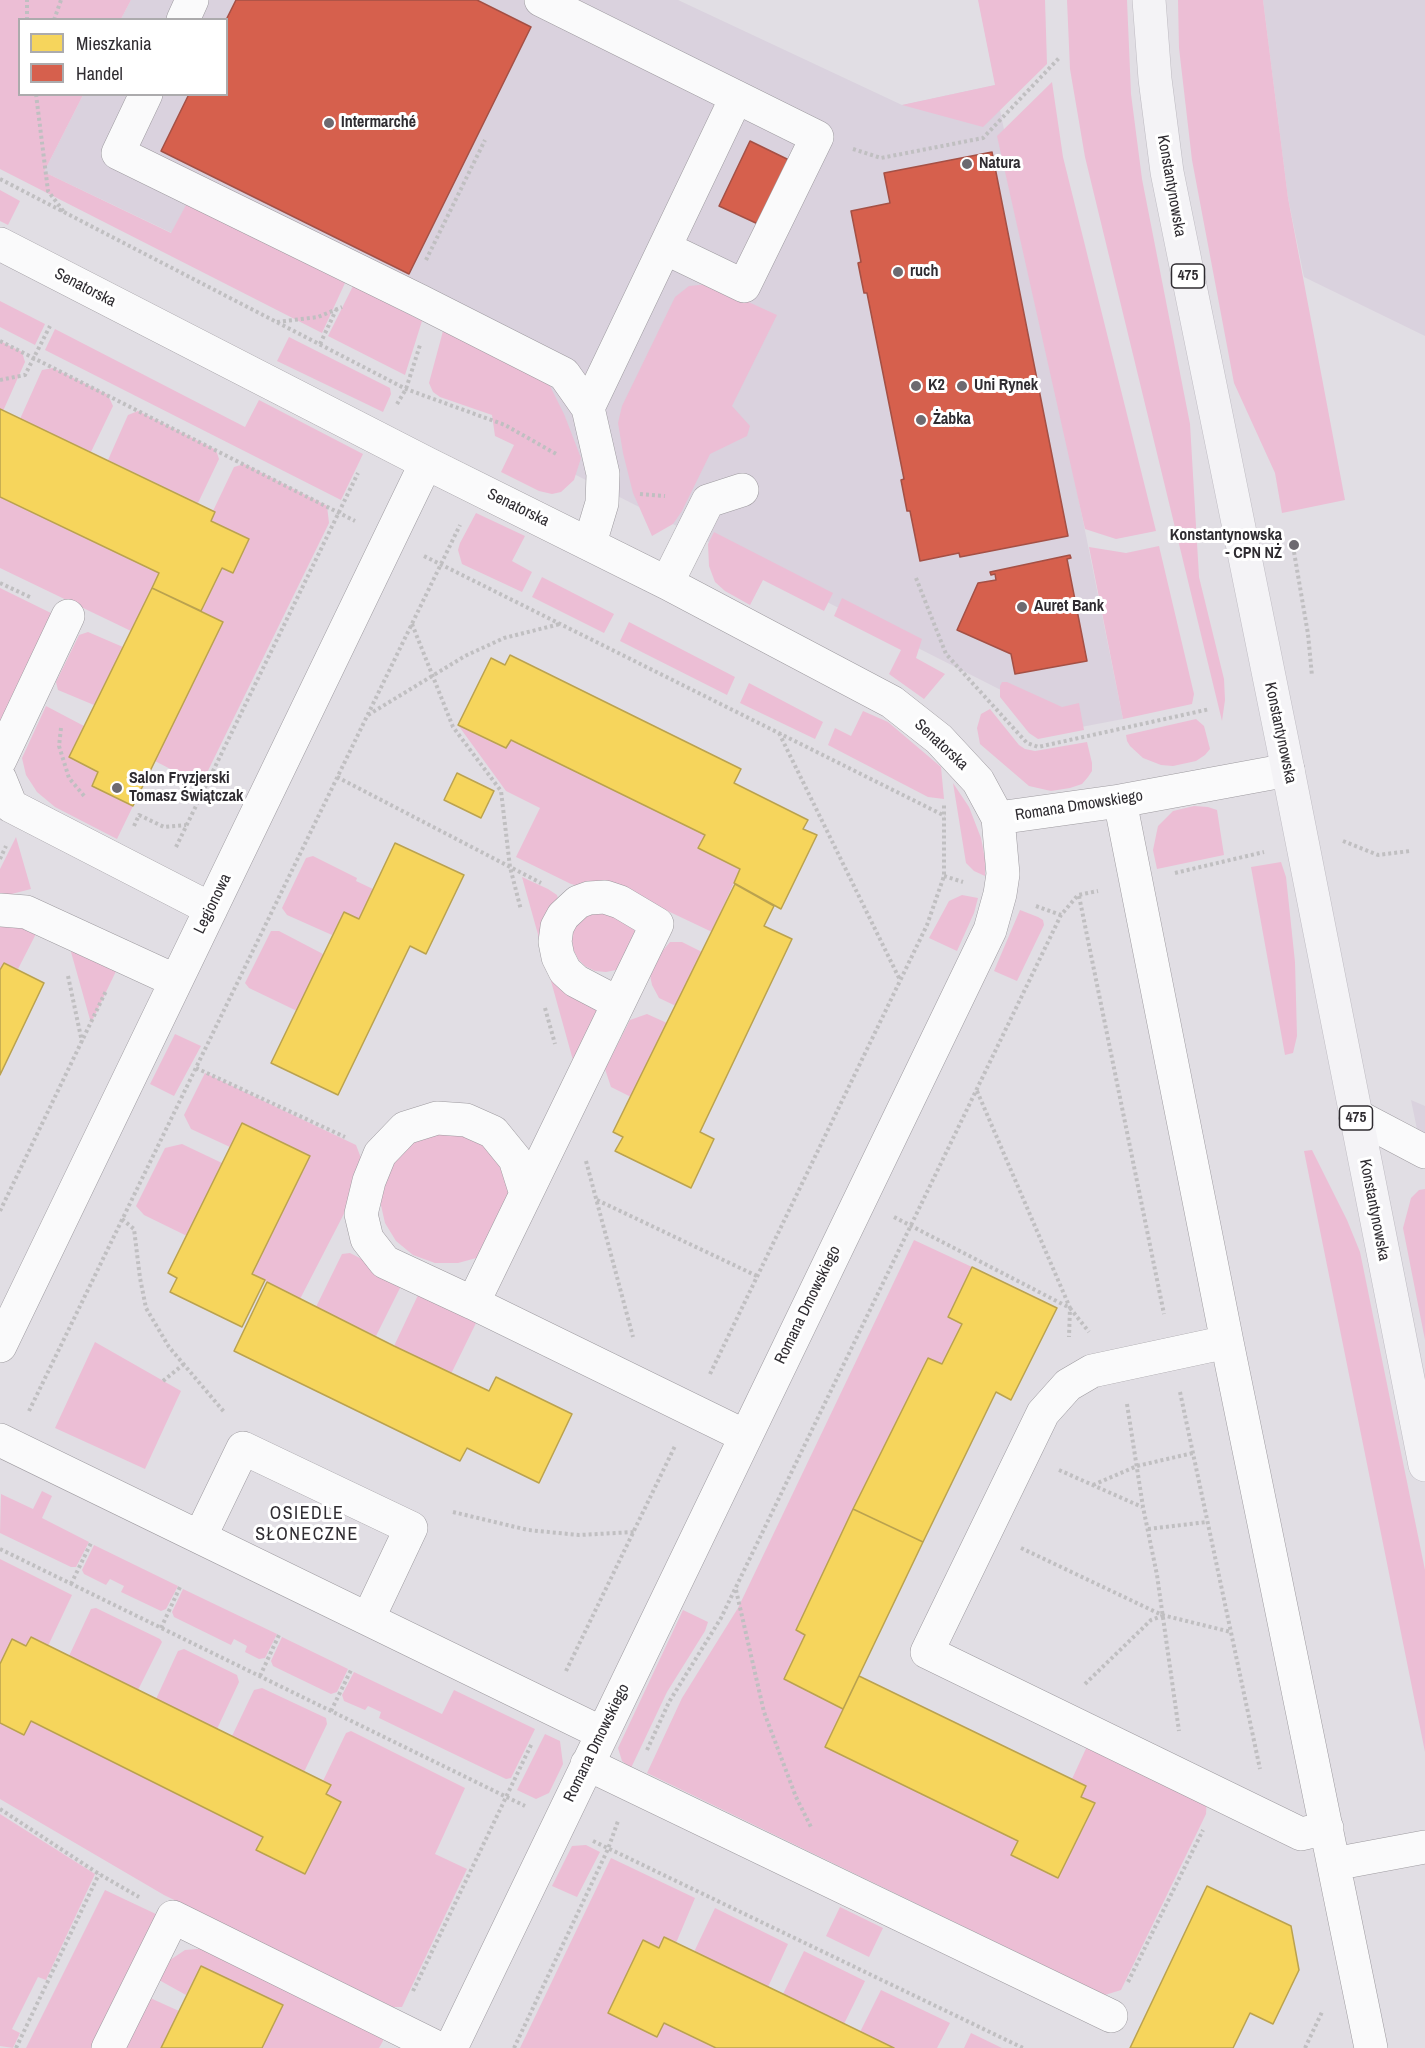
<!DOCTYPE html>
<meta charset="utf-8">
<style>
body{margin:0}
#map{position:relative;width:1425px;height:2048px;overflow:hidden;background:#e1dee4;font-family:"Archivo Narrow",sans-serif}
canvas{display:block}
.legend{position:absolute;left:18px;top:18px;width:210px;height:78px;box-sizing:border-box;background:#fff;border:2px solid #acabad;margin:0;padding:8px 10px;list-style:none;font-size:18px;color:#2f2c31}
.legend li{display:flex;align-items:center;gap:12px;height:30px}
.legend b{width:30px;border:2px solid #acabad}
</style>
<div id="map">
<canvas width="1425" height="2048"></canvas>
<ul class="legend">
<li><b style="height:16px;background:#f6d55c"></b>Mieszkania</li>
<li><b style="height:16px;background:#d6604d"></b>Handel</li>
</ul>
</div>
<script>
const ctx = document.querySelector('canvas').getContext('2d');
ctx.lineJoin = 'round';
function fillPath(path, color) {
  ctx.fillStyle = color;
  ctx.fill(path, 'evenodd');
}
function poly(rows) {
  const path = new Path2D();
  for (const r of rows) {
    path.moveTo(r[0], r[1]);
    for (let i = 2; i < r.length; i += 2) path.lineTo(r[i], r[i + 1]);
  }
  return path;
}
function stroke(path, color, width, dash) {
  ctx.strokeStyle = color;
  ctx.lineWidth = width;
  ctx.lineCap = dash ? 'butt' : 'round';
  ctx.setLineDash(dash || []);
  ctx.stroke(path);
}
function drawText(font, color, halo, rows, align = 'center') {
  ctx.font = font + ' "Archivo Narrow",sans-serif';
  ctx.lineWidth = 6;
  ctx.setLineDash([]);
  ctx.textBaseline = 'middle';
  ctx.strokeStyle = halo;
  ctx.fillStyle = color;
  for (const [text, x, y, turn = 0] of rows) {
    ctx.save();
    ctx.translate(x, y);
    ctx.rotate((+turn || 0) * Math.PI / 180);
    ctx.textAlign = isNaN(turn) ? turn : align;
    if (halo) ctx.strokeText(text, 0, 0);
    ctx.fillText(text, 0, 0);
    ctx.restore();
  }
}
const built = poly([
 [131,0,678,0,902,105,995,85,1123,719,1076,728,574,474,532,376,187,204,172,233,44,172,83,95,226,94,226,20,121,19],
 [1263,0,1425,0,1425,336,1304,277,1288,198],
 [1411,1100,1425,1106,1425,1168]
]);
const green = poly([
 [0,0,131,0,121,19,20,20,20,94,83,95,44,172,171,233,187,203,345,283,322,333,0,169],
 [978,0,1045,0,1047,64,983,127,902,105,995,85],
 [1067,0,1127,0,1131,94,1142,179,1190,424,1199,577,1224,679,1225,700,1222,721,1085,157,1070,69],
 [1178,0,1263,0,1288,198,1345,500,1282,513,1275,473,1234,383,1192,160,1179,48],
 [1052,82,1063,157,1156,531,1116,539,1085,529,997,136],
 [0,190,20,201,8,225,0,221],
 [709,284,777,315,732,406,750,426,747,436,710,454,682,511,673,524,652,536,633,493,623,453,618,423,622,406,675,297,689,286],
 [353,286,422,321,405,375,328,336],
 [0,301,45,324,35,345,0,327],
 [448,326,547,380,564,414,581,458,574,480,561,492,552,494,539,491,501,472,514,445,495,436,492,415,440,397,433,392,429,383,443,331],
 [55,329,245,427,259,400,363,454,341,500,45,350],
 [289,337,390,388,391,394,383,412,277,361],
 [0,341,22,352,25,362,3,411,0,409],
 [53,368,108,395,113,406,91,452,20,419,42,370],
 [138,411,216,450,219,459,198,503,108,460,128,415],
 [244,464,327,506,329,523,201,785,155,761,223,622,201,611,222,568,233,573,249,540,211,521,215,512,213,511,234,467],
 [0,497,159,573,131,631,0,568],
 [476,513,525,536,512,561,532,572,522,592,462,564,458,550,460,543],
 [714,532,833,593,824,611,763,580,750,605,725,591,715,582,709,566,708,544],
 [1159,546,1194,694,1192,704,1123,719,1089,547,1126,553],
 [542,577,614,614,604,633,532,597],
 [0,588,53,614,0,724],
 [842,598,922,639,916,658,945,674,924,699,889,674,901,650,834,616],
 [629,622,735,677,727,695,620,641],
 [88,632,123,647,94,705,58,690,56,682,79,635],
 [1002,682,1007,682,1062,707,1079,703,1084,730,1038,739,1029,733,1000,697,1000,686],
 [749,683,823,722,815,739,740,703],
 [46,706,84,726,69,757,98,772,92,786,133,806,117,839,55,807,37,792,26,775,22,758],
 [990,709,1019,745,1025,749,1035,751,1087,742,1092,763,1092,771,1088,777,1082,784,1070,788,1051,791,1029,786,980,744,977,728,981,714],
 [863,711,888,722,941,767,944,799,928,797,828,745,835,728,851,736],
 [1196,719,1204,726,1210,749,1205,755,1196,761,1173,766,1161,765,1143,758,1130,746,1127,741,1126,735],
 [458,725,506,748,511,740,705,835,698,848,740,869,712,932,615,886,583,887,571,884,516,857,540,808,506,791],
 [953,783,969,807,981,838,985,859,985,876,974,871,966,863],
 [1194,806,1208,807,1217,810,1224,855,1157,869,1153,850,1158,826,1173,811],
 [16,837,31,889,0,897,0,869],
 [313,856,357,878,356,881,373,889,359,919,344,912,332,935,287,915,282,908,306,858],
 [1281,862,1286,877,1295,962,1297,1036,1293,1053,1285,1055,1251,867],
 [522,877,548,889,557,895,560,906,555,913,601,1010,576,1071],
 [962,895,978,898,974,913,957,951,929,938,949,901],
 [596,909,632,924,636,934,616,970,606,972,595,971,585,966,578,959,573,949,572,939,574,929,579,920],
 [1020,910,1038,917,1043,920,1044,925,1017,981,994,971],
 [0,922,40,926,18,969,4,963,0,970],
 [271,931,279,931,323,954,297,1011,249,988,245,983],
 [670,942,682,942,702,952,676,1006,659,998,652,985,650,975,660,954],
 [77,943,120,963,91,1023,71,952],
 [647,1014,667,1023,631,1097,611,1087,605,1069,630,1020],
 [175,1034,201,1046,174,1096,150,1084],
 [205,1073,356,1145,366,1171,300,1299,252,1274,242,1123,230,1147,191,1129,184,1115],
 [466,1131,503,1157,514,1200,480,1257,458,1263,435,1263,413,1255,396,1241,385,1223,380,1201,390,1160,423,1133],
 [182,1144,222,1163,187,1236,144,1215,136,1206,165,1148],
 [1312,1150,1347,1220,1360,1252,1425,1570,1425,1752,1304,1151],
 [1425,1189,1425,1340,1403,1228,1411,1198,1419,1190],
 [914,1240,972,1267,948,1316,962,1324,942,1364,928,1358,796,1629,805,1635,784,1679,843,1709,826,1747,1018,1841,1011,1855,1058,1878,1095,1804,1081,1797,1086,1786,1072,1779,1089,1742,1207,1797,1206,1814,1121,1990,1105,1995,647,1773,682,1698,738,1608],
 [350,1253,401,1279,402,1284,376,1336,316,1307,342,1254],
 [419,1293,477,1321,451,1374,394,1346],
 [95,1342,181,1391,145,1469,55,1428],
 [42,1491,52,1496,42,1518,89,1542,76,1567,71,1567,0,1533,1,1494,33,1509],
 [94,1545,178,1586,166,1609,161,1611,121,1592,124,1586,110,1579,106,1585,84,1574,82,1570],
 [0,1559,72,1595,48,1646,26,1646,12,1639,0,1664],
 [183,1589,277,1634,265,1658,259,1659,245,1652,247,1646,234,1639,231,1645,174,1617,172,1612],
 [96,1608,160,1639,162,1642,138,1690,69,1656,91,1609],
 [683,1610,708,1622,705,1631,667,1692,631,1768,622,1761,618,1748],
 [282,1637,348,1669,337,1692,331,1694,273,1666,271,1661],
 [184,1649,237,1675,239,1682,217,1729,156,1699,178,1651],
 [354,1672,442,1714,454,1690,535,1729,511,1778,506,1779,379,1718,381,1712,368,1706,365,1710,344,1701,342,1695],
 [262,1688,326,1718,327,1724,304,1772,232,1736,254,1690],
 [31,1721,263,1837,257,1850,305,1874,341,1802,326,1794,331,1785,323,1781,346,1733,351,1731,465,1788,435,1854,467,1869,402,2007,393,2007,164,1895,0,1799,0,1723,24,1735],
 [545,1734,560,1741,563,1764,549,1793,536,1799,517,1790],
 [0,1814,95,1874,46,1980,38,1977,12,2029,20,2033,13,2048,0,2046],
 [586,1845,600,1852,577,1897,552,1886,572,1846],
 [611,1858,695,1898,676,1943,664,1937,659,1948,643,1941,608,2013,657,2037,664,2023,716,2048,520,2048],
 [105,1890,158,1915,93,2048,26,2048],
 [840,1907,883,1928,869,1957,826,1936],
 [715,1908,788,1944,768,1987,694,1952],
 [209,1948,380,2031,383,2041,379,2048,262,2048,283,2005,201,1966,186,1995,159,1980,167,1962,185,1950],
 [804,1951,865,1981,844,2024,783,1994],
 [881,1990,950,2023,937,2048,894,2048,860,2032],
 [148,1997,179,2011,161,2048,123,2048],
 [971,2033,1002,2048,964,2048]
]);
const homes = poly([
 [0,409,215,512,211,521,249,539,233,573,222,568,201,611,152,588,159,573,0,497,0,409],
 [152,588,223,622,133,806,92,786,98,772,69,757,152,588],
 [510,655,741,769,734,783,808,820,803,829,817,835,781,909,734,883,740,869,698,848,705,835,511,740,506,748,458,725,491,658,505,665,510,655],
 [457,773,494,791,481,818,444,800,457,773],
 [395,843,464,875,426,954,410,946,338,1095,271,1063,344,912,359,919,395,843],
 [735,884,774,906,764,926,792,939,700,1132,714,1139,691,1188,615,1151,623,1137,613,1132,735,884],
 [4,963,44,983,0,1075,0,970,4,963],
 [242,1123,310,1156,252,1274,265,1280,242,1327,170,1292,177,1278,168,1273,242,1123],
 [972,1267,1057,1308,1011,1400,996,1392,923,1542,853,1509,928,1358,942,1364,962,1324,948,1317,972,1267],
 [267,1282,394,1346,489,1391,496,1377,572,1414,539,1483,467,1448,460,1461,234,1351,267,1282],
 [853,1509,923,1542,843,1709,784,1679,805,1635,796,1630,853,1509],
 [31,1637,331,1785,326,1794,341,1802,305,1874,256,1850,263,1837,31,1721,24,1735,0,1723,0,1664,12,1639,26,1646,31,1637],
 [859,1676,1086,1786,1081,1797,1095,1803,1058,1878,1011,1855,1018,1841,825,1747,859,1676],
 [1207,1886,1291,1926,1299,1970,1273,2024,1250,2013,1233,2048,1130,2048,1207,1886],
 [664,1937,783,1994,894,2048,716,2048,664,2023,657,2037,608,2013,643,1940,659,1948,664,1937],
 [201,1966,283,2005,262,2048,161,2048,201,1966]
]);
const shops = poly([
 [236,0,477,0,531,27,409,274,161,151,189,94,226,94,226,20,236,0],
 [750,141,789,160,758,224,719,206,750,141],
 [992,152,1068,536,960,557,959,553,920,561,910,511,907,511,901,480,904,479,867,293,864,293,858,263,861,262,851,211,890,203,884,173,992,152],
 [1070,555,1071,558,1067,559,1087,661,1015,674,1011,654,957,630,978,583,996,580,995,574,991,575,990,572,1070,555]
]);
const path = poly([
 [27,20,27,0],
 [54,20,61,0],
 [36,94,48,191,64,212],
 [853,149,881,158,983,138,1060,57],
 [0,179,406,389,505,425,558,455],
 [426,260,485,140],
 [277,322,318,317,342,307],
 [0,341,355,521],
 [320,344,336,310],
 [0,380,25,375,50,326],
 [397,404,406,389,420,345],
 [640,494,665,496],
 [1294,552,1308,634,1312,676],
 [424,556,945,816],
 [916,578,946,654,1027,743,1038,747,1210,709],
 [0,583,32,598],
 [412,624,453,727,501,791,510,867,521,910],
 [368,715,465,656,504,638,560,624],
 [61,728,59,746,69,778,85,797],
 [779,733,900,980],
 [337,777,541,883],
 [134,826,139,815,164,827,186,825],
 [1343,841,1378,855,1410,851],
 [176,847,358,473],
 [0,859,6,846],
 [1175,873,1264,852],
 [944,876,963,882],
 [1079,896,1164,1314],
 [1036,906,1061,915],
 [68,976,82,1042],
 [545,1008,555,1044],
 [196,1068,345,1137],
 [977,1091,1070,1308,1069,1337],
 [586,1161,633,1337],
 [597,1200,757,1276],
 [0,1211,106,991],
 [894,1217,1070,1308,1089,1332],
 [122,1219,134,1229,140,1278,146,1308,169,1347,225,1413],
 [710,1374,927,925,944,876,944,804],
 [163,1381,184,1364],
 [1180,1392,1260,1769],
 [1127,1404,1143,1507,1157,1575,1179,1731],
 [29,1411,460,525],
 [1059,1470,1142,1507],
 [1093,1485,1137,1466,1193,1453],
 [453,1512,528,1530,579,1535,634,1532],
 [1148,1529,1207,1522],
 [1021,1548,1162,1615,1231,1632],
 [0,1549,525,1806],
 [71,1584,91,1543],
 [736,1590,764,1712,796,1797,811,1827],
 [161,1628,180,1587],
 [566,1671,675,1446],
 [260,1676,279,1635],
 [1085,1684,1151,1620,1162,1616],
 [331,1711,351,1670],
 [647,1750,669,1702,721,1618,1061,915,1078,895,1098,891],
 [0,1809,99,1874,139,1897],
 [593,1841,1023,2048],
 [1128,1982,1203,1830],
 [413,1991,532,1743],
 [16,2048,99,1874],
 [514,2048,608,1849,618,1821],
 [1305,2048,1322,2012]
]);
const minor = poly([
 [541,0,817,137,744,286,665,248],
 [183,20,192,0],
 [146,94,118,153,420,301,564,374,588,408,603,474,602,503,590,543],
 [0,244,426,463,667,583,892,702,939,739,978,781,998,818,1003,874,1000,894,990,930,451,2048],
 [588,408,736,98],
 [667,583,708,501,742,490],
 [0,760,68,616],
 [0,779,11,806,211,909],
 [1120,801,1227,1342,1371,2048],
 [998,818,1120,801,1288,770],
 [0,910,26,912,176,981],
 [618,1003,576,981,565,971,558,957,555,942,557,927,563,916,578,902,589,898,605,897,620,902,657,924,526,1194,473,1303,745,1436],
 [1355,1115,1425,1152],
 [473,1303,385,1262,367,1239,361,1214,369,1181,380,1154,405,1128,437,1118,466,1120,493,1132,515,1159,526,1194],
 [1227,1342,1092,1371,1068,1385,1043,1413,927,1652,1301,1834,1327,1828],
 [0,1346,426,463],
 [0,1440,602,1733],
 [200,1537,243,1448,411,1528,368,1619],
 [587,1764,1111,2016],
 [1334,1864,1425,1847],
 [108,2048,173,1917,438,2048]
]);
const major = poly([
 [1149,0,1155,79,1167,172,1288,770,1425,1465]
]);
const markers = [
 [329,123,6,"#6d6a70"],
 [967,164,6,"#6d6a70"],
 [898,272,6,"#6d6a70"],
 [916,386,6,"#6d6a70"],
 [962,386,6,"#6d6a70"],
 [921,420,6,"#6d6a70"],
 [1294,545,6,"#6d6a70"],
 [1022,607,6,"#6d6a70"],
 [117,788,6,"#6d6a70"]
];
const shields = [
 [1188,276,33],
 [1356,1118,33]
];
const shieldNames = [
 ["475",1188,276],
 ["475",1356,1118]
];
const poiNames = [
 ["Intermarché",341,123],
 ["Natura",979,164],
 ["ruch",910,272],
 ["K2",928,386],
 ["Uni Rynek",974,386],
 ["Żabka",933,420],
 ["Konstantynowska",1282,536,"right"],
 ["- CPN NŻ",1282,554,"right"],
 ["Auret Bank",1034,607],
 ["Salon Fryzjerski",129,779],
 ["Tomasz Świątczak",129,797]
];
const streetNames = [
 ["Konstantynowska",1171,186,80],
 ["Senatorska",85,288,27],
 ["Senatorska",518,508,26],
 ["Konstantynowska",1280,733,78],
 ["Senatorska",941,745,43],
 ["Romana Dmowskiego",1079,806,-9],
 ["Legionowa",213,904,-64],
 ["Konstantynowska",1374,1210,79],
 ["Romana Dmowskiego",808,1305,-64],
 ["Romana Dmowskiego",597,1743,-64]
];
const neighbourhoodNames = [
 ["OSIEDLE",307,1514],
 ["SŁONECZNE",307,1535]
];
fillPath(built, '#dad2de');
fillPath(green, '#ecbed5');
fillPath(homes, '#f6d55c');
stroke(homes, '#baa24f', 1.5);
fillPath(shops, '#d6604d');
stroke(shops, '#a45045', 1.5);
stroke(minor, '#9d9a9f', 34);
stroke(major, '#bebbc2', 34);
stroke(path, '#c0bfc1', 4, [3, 3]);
stroke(minor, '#fafafb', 33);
stroke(major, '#f4f3f6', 33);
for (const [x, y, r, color] of markers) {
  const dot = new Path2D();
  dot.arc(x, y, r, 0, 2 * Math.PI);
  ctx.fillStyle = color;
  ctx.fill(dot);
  stroke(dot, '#fff', 2);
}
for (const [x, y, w] of shields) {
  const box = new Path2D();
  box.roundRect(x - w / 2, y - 12, w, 24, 4.5);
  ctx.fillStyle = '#fff';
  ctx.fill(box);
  stroke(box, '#2f2c31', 1.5);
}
drawText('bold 15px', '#2f2c31', null, shieldNames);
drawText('bold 16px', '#2f2c31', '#fff', poiNames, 'left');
drawText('16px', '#2f2c31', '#fff', streetNames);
ctx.letterSpacing = '1.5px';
drawText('18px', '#2f2c31', '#fff', neighbourhoodNames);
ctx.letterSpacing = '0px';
</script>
